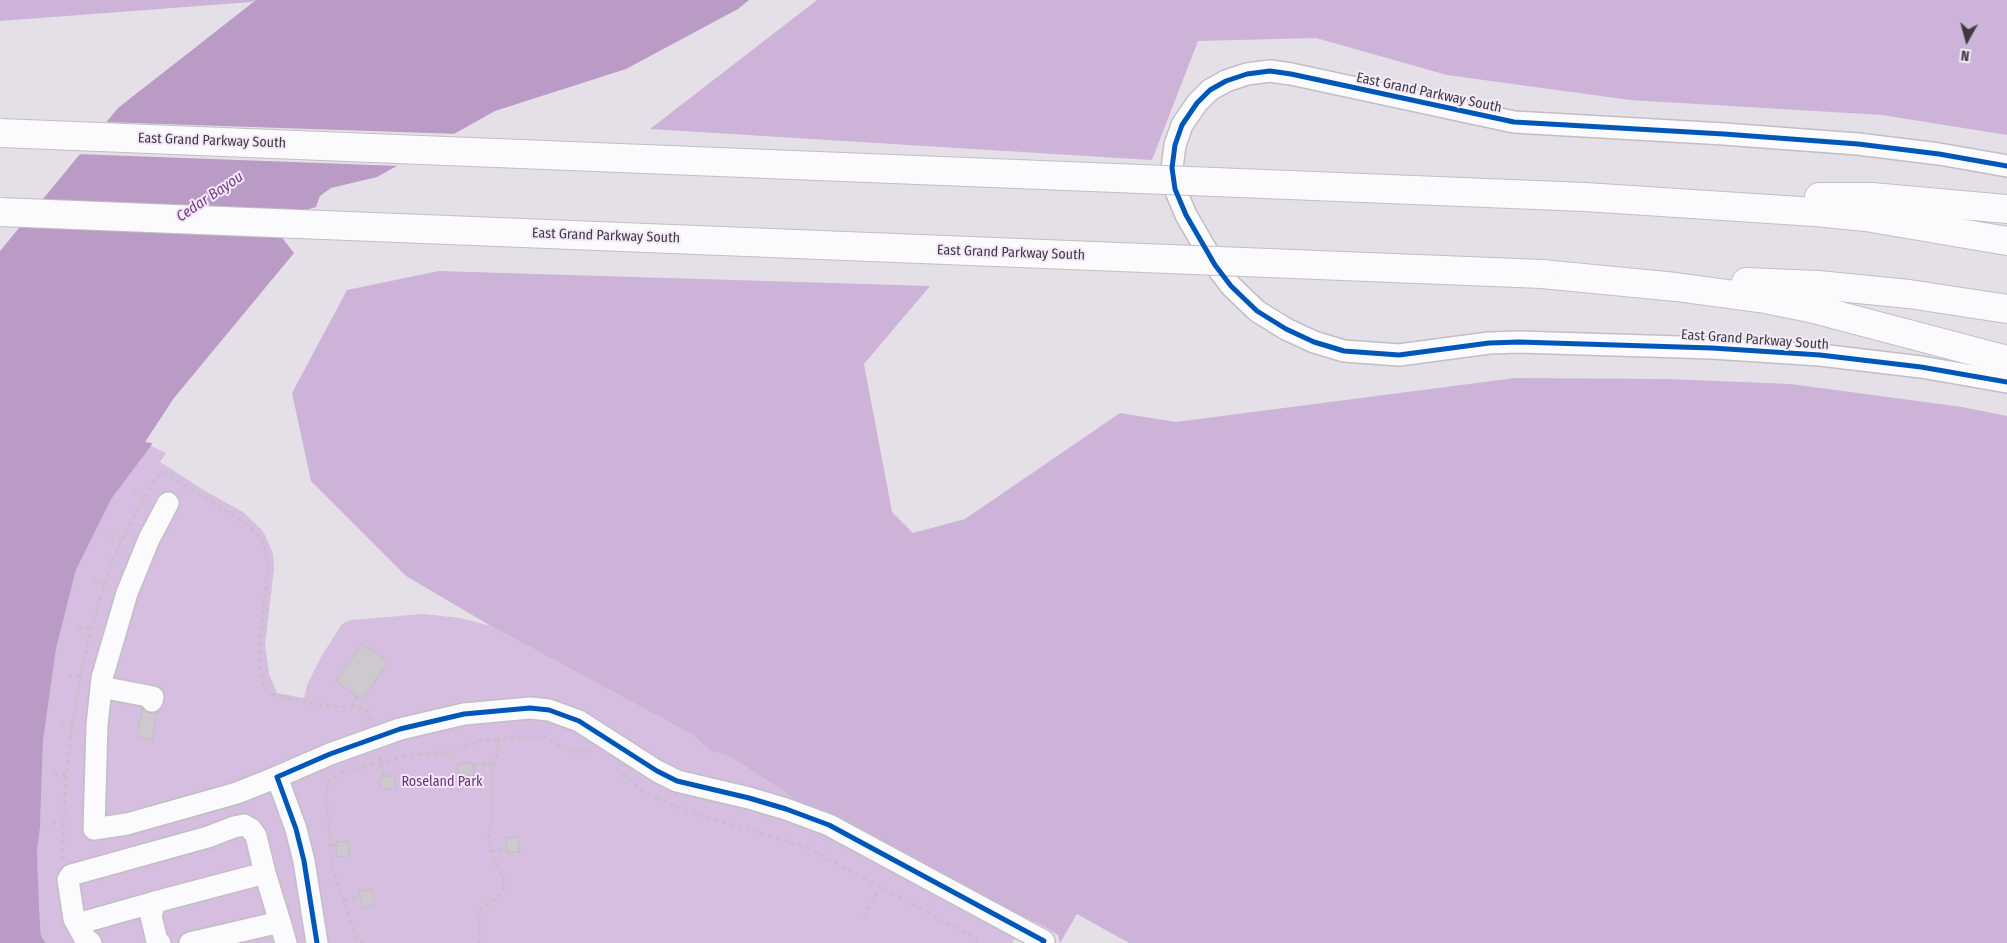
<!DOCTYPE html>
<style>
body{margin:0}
#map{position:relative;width:2007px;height:943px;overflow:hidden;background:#e5e0e8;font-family:"Fira Sans Condensed",sans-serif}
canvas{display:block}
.north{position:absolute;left:1942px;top:15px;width:50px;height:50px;-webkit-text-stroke:4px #f4e9f9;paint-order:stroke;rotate:187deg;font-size:14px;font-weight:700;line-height:20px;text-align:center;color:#3e3a40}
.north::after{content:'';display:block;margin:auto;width:18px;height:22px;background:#3e3a40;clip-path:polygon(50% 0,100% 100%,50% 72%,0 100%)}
</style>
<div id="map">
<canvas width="2007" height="943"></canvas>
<div class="north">N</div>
</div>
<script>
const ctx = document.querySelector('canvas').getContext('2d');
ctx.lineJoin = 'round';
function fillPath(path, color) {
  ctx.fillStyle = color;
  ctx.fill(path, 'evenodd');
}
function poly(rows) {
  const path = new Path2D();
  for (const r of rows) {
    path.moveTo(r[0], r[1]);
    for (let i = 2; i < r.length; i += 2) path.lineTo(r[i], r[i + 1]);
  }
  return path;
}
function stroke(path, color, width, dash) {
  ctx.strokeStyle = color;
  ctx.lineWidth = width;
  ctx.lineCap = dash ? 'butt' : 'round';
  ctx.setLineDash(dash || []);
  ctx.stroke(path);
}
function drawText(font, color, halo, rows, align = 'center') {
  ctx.font = font + ' "Fira Sans Condensed",sans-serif';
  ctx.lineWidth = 4;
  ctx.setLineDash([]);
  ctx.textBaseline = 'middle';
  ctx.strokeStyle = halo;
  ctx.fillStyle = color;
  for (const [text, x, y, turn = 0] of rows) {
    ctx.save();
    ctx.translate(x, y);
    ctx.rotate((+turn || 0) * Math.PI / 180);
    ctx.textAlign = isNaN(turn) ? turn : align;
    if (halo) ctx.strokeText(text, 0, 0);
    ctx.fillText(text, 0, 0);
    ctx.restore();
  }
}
const green = poly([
 [151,446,166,453,160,462,205,491,243,512,262,530,266,537,273,554,274,569,265,645,269,674,277,693,304,698,307,685,321,657,342,624,350,620,424,614,460,618,491,626,693,735,710,751,729,756,785,792,806,809,1026,918,1012,943,46,943,41,936,38,902,37,852,40,828,43,741,56,649,76,570,92,535,110,499]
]);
const forest = poly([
 [0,0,256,0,252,2,0,21],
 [817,0,2007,0,2007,135,1882,115,1630,100,1447,75,1316,38,1198,41,1152,160,650,129],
 [439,271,930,286,864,364,892,512,913,533,965,519,1120,413,1176,422,1515,378,1667,379,1791,384,1962,407,2007,416,2007,943,1129,943,1077,914,1060,943,1058,935,1045,927,806,809,785,792,729,756,710,751,693,735,491,626,406,576,311,481,292,393,347,290]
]);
const water = poly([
 [256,0,749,0,738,9,626,69,495,111,377,177,331,188,320,196,316,207,305,210,287,230,283,239,294,253,174,398,145,442,152,443,151,446,111,499,76,570,56,649,43,741,40,828,37,852,39,909,41,936,46,943,0,943,0,251,118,108]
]);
const pier = poly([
 [104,122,459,134,400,166,77,154]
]);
const building = poly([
 [362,644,388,662,362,699,336,681,362,644],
 [142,709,149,713,157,712,152,740,137,737,142,709],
 [472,763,474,775,459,777,457,765,472,763],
 [394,775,396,787,382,790,379,778,394,775],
 [518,837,520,852,507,853,506,838,518,837],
 [348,841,349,856,337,857,336,842,348,841],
 [371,889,375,904,363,908,359,892,371,889]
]);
const path = poly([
 [134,492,144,497],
 [111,535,122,540],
 [93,581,104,584],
 [78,627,91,630],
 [68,676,80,677],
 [352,707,357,695],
 [61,725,72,726],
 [380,756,384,777],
 [473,765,495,763],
 [617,768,639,789,683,810,806,847,975,938,979,943],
 [54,774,66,775],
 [52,823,64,823],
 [331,845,336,845],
 [491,851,507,849],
 [62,860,66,775,72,726,80,677,91,630,113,559,144,497,160,473,165,473,250,526,264,543,268,566,260,641,259,662,264,688,269,693,279,696,325,706,364,708,368,712,372,721],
 [344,901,360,896],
 [864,917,881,887],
 [364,943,357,938,332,868,326,797,328,782,337,774,382,762,410,755,451,752,482,740,535,736,545,737,569,751,592,752],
 [479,943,480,909,499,897,503,888,504,880,491,851,489,834,492,812,491,772,498,754,499,738]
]);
const minor = poly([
 [2007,166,1939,154,1858,144,1724,134,1514,122,1291,74,1270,71,1247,74,1226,81,1210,90,1197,103,1182,125,1175,145,1172,168,1175,189,1186,215,1215,265,1231,286,1257,311,1286,329,1314,342,1344,351,1399,355,1489,343,1519,342,1712,348,1820,355,1921,367,2007,382],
 [168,503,149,539,127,593,102,678,97,725,94,829,127,824,237,793,277,777],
 [101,687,153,697,152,701],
 [265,873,280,922],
 [77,924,155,902],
 [91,943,84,937,74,919,68,880,71,875,208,837,234,827,244,825,251,829,256,836,265,873,155,902,151,916,157,941,160,943],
 [190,943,280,922,286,943],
 [317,943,304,861,296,829,277,777,330,754,400,729,464,714,530,708,549,710,579,721,657,771,677,781,749,798,786,809,829,825,1044,941,1043,943]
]);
const highway = poly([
 [1413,190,1585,197,1815,212,1866,217,2007,241],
 [1819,197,1872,197,2007,209],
 [1542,274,1676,287,1765,299,1810,308,2007,360],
 [1746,282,1818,285,1909,294,2007,309]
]);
const highwayBridge = poly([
 [0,133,1413,190],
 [0,212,1542,274]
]);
const cycleway = poly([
 [2007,166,1939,154,1858,144,1724,134,1514,122,1291,74,1270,71,1247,74,1226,81,1210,90,1197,103,1182,125,1175,145,1172,168,1175,189,1186,215,1215,265,1231,286,1257,311,1286,329,1314,342,1344,351,1399,355,1489,343,1519,342,1712,348,1820,355,1921,367,2007,382],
 [317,943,304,861,296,829,277,777,330,754,400,729,464,714,530,708,549,710,579,721,657,771,677,781,749,798,786,809,829,825,1044,941,1043,943]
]);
const streetNames = [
 ["East Grand Parkway South",1429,93,12],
 ["East Grand Parkway South",212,141,2],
 ["East Grand Parkway South",606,236,2],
 ["East Grand Parkway South",1011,253,2],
 ["East Grand Parkway South",1755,340,4]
];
const parkNames = [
 ["Roseland Park",442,782]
];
const waterNames = [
 ["Cedar Bayou",210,197,-34]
];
fillPath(green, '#d5bee0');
fillPath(forest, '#ccb3d7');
fillPath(water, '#b99bc6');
fillPath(pier, '#e5e0e8');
fillPath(building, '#cdc9cf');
stroke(building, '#c2bec5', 1);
stroke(minor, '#c2bec4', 24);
stroke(highway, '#c2bec4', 30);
stroke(path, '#c3c2c4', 2.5, [4, 4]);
stroke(minor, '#fbfafc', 21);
stroke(highway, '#fbfafc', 28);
stroke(highwayBridge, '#c2bec4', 30, []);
stroke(highwayBridge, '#fbfafc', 28);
stroke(cycleway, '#0057b8', 5);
drawText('14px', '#3e3a40', '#f4e9f9', streetNames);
drawText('14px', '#65337a', '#f4e9f9', parkNames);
drawText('italic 15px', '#703d85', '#f4e9f9', waterNames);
</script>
